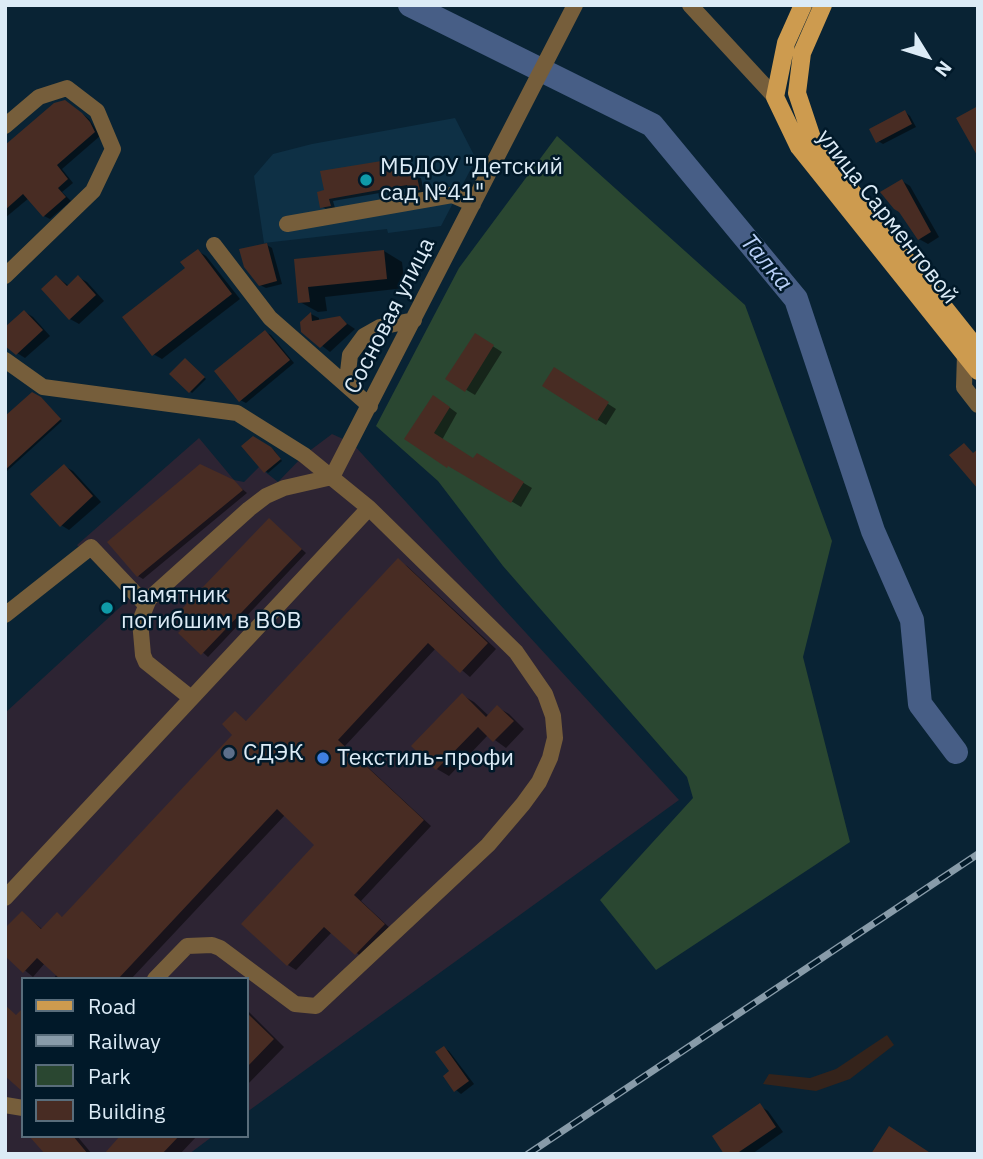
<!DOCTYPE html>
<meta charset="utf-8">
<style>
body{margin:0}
#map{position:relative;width:983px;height:1159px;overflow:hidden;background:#092334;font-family:"IBM Plex Sans",sans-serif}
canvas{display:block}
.frame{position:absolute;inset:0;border:7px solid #dcebf6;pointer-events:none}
.legend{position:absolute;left:21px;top:977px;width:228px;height:161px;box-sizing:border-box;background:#011929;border:2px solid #596d7b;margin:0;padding:9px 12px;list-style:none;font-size:21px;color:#dcebf6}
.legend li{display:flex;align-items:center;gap:14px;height:35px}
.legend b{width:35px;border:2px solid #596d7b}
.north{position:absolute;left:892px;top:21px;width:70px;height:70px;-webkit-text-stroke:5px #011929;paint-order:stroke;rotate:128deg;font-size:19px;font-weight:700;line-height:28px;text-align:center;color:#dcebf6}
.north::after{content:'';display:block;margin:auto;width:24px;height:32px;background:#dcebf6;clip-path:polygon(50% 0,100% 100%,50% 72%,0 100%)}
</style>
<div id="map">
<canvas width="983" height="1159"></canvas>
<div class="frame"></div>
<ul class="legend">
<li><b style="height:9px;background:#cd9b4f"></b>Road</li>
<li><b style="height:9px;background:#889ba9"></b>Railway</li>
<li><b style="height:19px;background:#2a4731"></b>Park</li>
<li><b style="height:19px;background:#482c23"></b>Building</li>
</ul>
<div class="north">N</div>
</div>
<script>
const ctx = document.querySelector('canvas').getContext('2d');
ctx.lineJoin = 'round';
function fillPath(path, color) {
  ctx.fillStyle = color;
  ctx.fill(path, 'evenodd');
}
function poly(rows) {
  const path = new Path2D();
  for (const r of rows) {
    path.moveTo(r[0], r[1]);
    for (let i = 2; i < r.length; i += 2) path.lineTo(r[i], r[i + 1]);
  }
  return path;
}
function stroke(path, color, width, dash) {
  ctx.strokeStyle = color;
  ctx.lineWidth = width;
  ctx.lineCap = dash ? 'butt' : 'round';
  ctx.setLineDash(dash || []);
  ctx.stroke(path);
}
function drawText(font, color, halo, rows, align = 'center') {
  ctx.font = font + ' "IBM Plex Sans",sans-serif';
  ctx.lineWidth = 5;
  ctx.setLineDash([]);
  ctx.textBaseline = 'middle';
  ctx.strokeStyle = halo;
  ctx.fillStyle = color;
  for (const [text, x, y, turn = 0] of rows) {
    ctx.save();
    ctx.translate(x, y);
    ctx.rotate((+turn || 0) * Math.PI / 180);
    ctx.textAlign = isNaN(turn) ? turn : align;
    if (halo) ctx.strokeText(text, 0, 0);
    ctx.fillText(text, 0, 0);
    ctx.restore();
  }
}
const commercial = poly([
 [332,434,352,443,679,800,247,1112,247,979,23,979,23,1136,213,1136,189,1154,5,1154,5,713,130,598,77,545,199,438,234,480,244,482,259,467,278,482,304,455]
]);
const industrial = poly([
 [887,1035,894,1045,850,1079,816,1091,763,1084,769,1074,810,1078,836,1069]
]);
const built = poly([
 [455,118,476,159,441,226,388,233,387,229,264,243,254,176,273,154,312,144]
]);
const green = poly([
 [557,136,745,305,832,541,803,657,850,842,656,970,600,900,693,798,687,777,503,566,438,481,376,426,459,268]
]);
const shadow = poly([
 [71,105,89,119,100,136,62,169,73,183,62,192,71,201,50,219,44,216,29,198,5,218,5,148],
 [905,112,910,116,916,127,883,144,878,141],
 [405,158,410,161,413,176,421,178,424,192,415,194,409,188,333,201,335,208,326,209,321,206,319,193],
 [902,181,910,186,939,237,928,244,919,239],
 [267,245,272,248,282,284,266,288,260,285],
 [198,251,206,256,240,299,162,359,153,354,188,269],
 [384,251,402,262,405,288,325,297,327,311,318,312,300,302,296,261],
 [57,277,69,286,78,277,87,282,104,301,79,324,70,319],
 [25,312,33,317,50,336,25,358,17,353],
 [311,314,319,318,319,321,339,318,355,329,330,352,303,331],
 [265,332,271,335,294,363,246,403,240,400],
 [475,335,502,352,475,395,448,379],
 [187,361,206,379,192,393,172,374],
 [563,375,616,409,606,425,598,420],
 [43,401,62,421,7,471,5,470],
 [442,402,457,413,442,440,474,460,477,455,532,488,521,507,407,439],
 [274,450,282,461,268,473,266,471],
 [64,466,73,471,101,502,69,530,61,525],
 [234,482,247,493,143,579,138,576],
 [269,520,306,553,208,657,181,633],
 [398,561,407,566,496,649,470,677,436,648,345,746,431,826,361,901,392,930,364,959,332,932,296,970,288,965,317,845,285,815,131,979,53,979,57,974,45,963,33,977,5,954,22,913,42,929,57,914,63,918,235,734,235,713,247,722],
 [462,695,474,702,489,716,497,707,509,714,524,729,506,748,488,735,449,776,437,769],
 [247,1010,284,1047,247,1085],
 [444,1048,449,1051,474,1084,461,1094,456,1090],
 [760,1106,768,1111,783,1132,752,1154,726,1154],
 [31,1136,77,1136,92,1154,47,1154],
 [116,1136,197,1136,180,1154,106,1154,120,1140]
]);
const river = poly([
 [410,5,652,125,796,299,873,531,912,620,920,704,956,752]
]);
const building = poly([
 [65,100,82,113,90,122,95,132,57,165,68,179,58,188,66,197,43,217,23,194,5,210,5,145,54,103],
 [978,106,978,157,956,118],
 [905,110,912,124,876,143,869,129],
 [406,157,409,175,416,173,420,190,408,192,407,185,329,199,331,206,320,208,317,192,324,190,320,171],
 [902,179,931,232,918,240,899,212,894,209,880,192],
 [267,243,277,281,259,286,244,267,239,249],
 [198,249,232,294,152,356,122,317,185,268,180,262],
 [384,250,387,279,308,287,310,302,298,303,294,259],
 [56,275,67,286,78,275,96,295,69,320,41,289],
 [24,310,43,330,16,355,5,346,5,327],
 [311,312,312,321,340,316,347,324,320,348,301,332,300,322],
 [265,330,290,360,239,402,214,371],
 [475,333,494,345,465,392,445,379],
 [185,358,205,377,189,393,169,374],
 [554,367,609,402,597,421,542,386],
 [32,392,41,397,61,419,5,470,5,416],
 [433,395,450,407,434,433,473,458,477,453,524,482,511,503,448,466,447,468,404,439],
 [253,436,271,447,281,459,264,473,241,446],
 [964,443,973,453,978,449,978,489,949,455],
 [64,464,93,496,60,527,30,494],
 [200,464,234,480,243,490,137,577,107,542],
 [269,518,302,549,201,655,178,633,190,621,180,611],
 [398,558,488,643,460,673,428,643,338,740,424,820,354,895,385,924,356,954,355,955,324,927,287,966,241,924,314,845,277,809,118,979,60,979,37,958,23,973,5,956,5,928,22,911,41,929,57,912,62,917,232,735,222,724,235,711,246,721],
 [462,693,486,717,497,705,514,721,493,742,478,727,436,770,411,746],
 [5,1005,16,1015,23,1008,23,1092,5,1076],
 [247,1013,274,1039,247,1067],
 [444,1046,469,1081,454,1092,443,1076,449,1071,435,1052],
 [760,1103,776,1127,736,1154,724,1154,712,1136],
 [889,1126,932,1154,871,1154],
 [29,1136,73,1136,88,1154,45,1154],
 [120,1136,179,1136,162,1154,104,1154]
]);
const minor = poly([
 [690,5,775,97],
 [5,126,39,97,67,88,97,111,113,149,93,191,5,276],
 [287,224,452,195,473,204],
 [214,245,270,318,370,406],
 [965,354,964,387,978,405],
 [5,360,43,387,237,413,304,455,369,508,516,652,545,694,553,716,555,738,550,758,539,782,523,804,488,845,316,1006,295,1004,220,948,212,945,187,946,155,979],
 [352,389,348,372,350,355,364,336,380,327,414,320],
 [5,615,91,547,146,605],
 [191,698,146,662,143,655,140,621,149,599,249,509,266,496,284,488,332,477,575,5],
 [5,898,369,508],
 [5,1105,23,1108]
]);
const major = poly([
 [803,5,786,43,775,97,799,147,978,371],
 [823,5,802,53,797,93,814,144,978,350]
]);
const rail = poly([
 [528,1154,978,854]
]);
const markers = [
 [366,180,7,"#0f9aa8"],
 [107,608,7,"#0f9aa8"],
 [229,753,7,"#5c6f8a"],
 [323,758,7,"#3f7fe0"]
];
const poiNames = [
 ["МБДОУ \"Детский",380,167],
 ["сад №41\"",380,193],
 ["Памятник",121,595],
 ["погибшим в ВОВ",121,621],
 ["СДЭК",243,753],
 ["Текстиль-профи",337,758]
];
const streetNames = [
 ["улица Сарментовой",887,217,52],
 ["Сосновая улица",390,316,-63]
];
const waterNames = [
 ["Талка",766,263,50]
];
fillPath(commercial, '#2d2433');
fillPath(industrial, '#34231b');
fillPath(built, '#0e3045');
fillPath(green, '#2a4731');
fillPath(shadow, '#0007');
stroke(river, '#475e86', 24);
fillPath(building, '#482c23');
stroke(minor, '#765e3b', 16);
stroke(major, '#cd9b4f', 18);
stroke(rail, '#889ba9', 7);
stroke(rail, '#011929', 4.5, [13]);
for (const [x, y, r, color] of markers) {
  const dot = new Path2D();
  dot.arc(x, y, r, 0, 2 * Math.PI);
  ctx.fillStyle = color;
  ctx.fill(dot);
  stroke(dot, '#011929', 2.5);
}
drawText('23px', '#dcebf6', '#011929', poiNames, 'left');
drawText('23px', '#dcebf6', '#011929', streetNames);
drawText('italic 24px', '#b8cff6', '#011929', waterNames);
</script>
